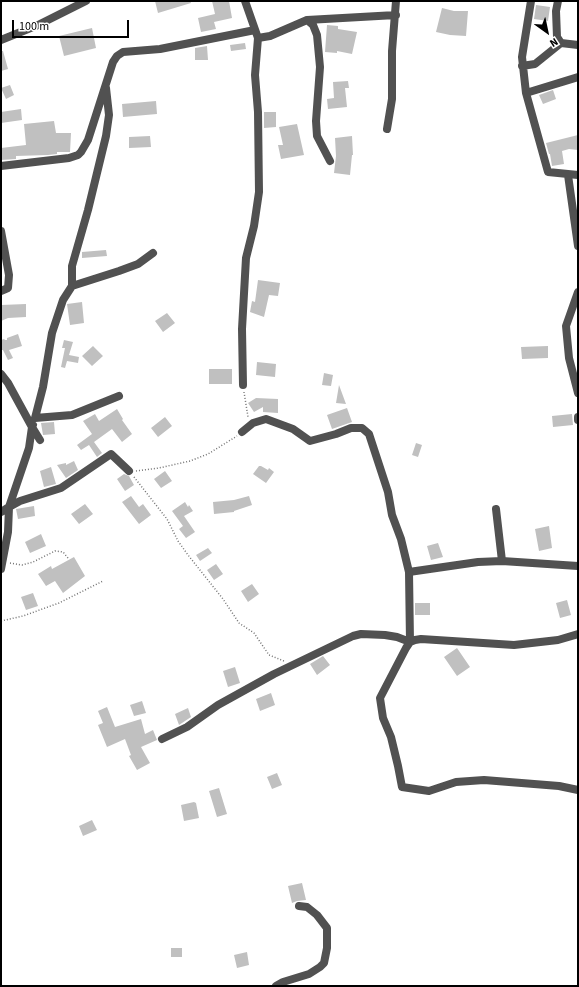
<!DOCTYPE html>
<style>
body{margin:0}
#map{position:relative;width:579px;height:987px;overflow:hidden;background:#fff;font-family:"Source Sans 3",sans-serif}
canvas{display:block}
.frame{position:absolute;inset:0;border:2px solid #000;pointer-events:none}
.north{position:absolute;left:527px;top:12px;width:40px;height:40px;-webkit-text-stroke:3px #fff;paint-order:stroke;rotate:147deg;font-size:11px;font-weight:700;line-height:16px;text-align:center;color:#000}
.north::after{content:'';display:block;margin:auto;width:14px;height:18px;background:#000;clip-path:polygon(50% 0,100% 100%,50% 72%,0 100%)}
.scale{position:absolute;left:12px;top:20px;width:117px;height:18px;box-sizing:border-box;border:2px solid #000;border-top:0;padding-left:5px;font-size:12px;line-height:14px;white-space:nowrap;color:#000;-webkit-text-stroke:3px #fff;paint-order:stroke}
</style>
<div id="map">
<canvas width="579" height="987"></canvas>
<div class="frame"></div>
<div class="north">N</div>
<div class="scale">100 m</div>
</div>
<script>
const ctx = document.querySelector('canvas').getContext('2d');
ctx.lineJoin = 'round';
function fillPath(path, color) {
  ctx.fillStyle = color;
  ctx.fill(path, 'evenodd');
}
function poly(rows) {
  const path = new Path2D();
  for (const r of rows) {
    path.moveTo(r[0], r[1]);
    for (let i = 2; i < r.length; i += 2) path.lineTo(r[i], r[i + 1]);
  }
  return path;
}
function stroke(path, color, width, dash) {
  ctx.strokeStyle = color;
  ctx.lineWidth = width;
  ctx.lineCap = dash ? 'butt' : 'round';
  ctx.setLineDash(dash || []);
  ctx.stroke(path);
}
const building = poly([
 [155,1,190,1,191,3,158,13],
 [212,1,229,1,232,18,214,22,216,29,201,32,198,18,215,14],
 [536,5,550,7,548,21,534,19],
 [442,8,454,11,468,11,466,36,450,35,436,32],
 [327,25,338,26,338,29,357,32,352,54,337,51,337,53,325,52],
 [92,28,96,48,64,56,59,36],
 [245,43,246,49,231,51,230,45],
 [207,46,208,60,195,60,195,48],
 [1,51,3,51,8,69,1,71],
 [348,81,349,88,345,88,347,107,328,109,327,99,334,98,333,82],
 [10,85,14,95,6,99,1,88],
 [553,90,556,99,543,104,539,95],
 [156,101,157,114,123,117,122,104],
 [21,109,22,120,1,123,1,112],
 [264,112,276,112,276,127,264,128],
 [54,121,56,133,71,133,70,152,57,152,57,154,48,155,16,156,16,159,1,160,1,148,26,145,24,124],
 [297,124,304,155,281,159,278,145,283,145,279,127],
 [578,135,578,150,569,149,562,151,564,164,552,166,550,154,549,154,546,143],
 [150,136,151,147,129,148,129,137],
 [352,136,353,155,352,155,350,175,334,173,336,156,335,138],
 [106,250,107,256,82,258,82,252],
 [258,280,280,283,278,296,269,295,264,317,250,312,252,301,255,302],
 [82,302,84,323,70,325,67,304],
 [26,304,26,317,8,318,1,321,1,305],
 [167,313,175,323,163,332,155,321],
 [18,334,22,346,9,350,13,358,8,360,3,350,2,350,1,340,4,339,5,340,7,340,7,338],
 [64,340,73,342,69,355,79,357,78,363,67,361,65,368,61,367,65,348,62,348],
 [93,346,103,356,92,366,82,356],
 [548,346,548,358,522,359,521,347],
 [257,362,276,364,275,377,256,375],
 [209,369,232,369,232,384,209,384],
 [324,373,333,375,331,386,322,385],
 [339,385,346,404,336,403],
 [256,398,278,399,278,413,263,412,263,407,254,412,248,403],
 [347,408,352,422,332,429,327,415],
 [117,409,123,419,122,420,132,434,122,442,112,429,94,442,102,453,97,457,89,445,81,450,77,445,92,434,83,421,95,414,99,421],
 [572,414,573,425,553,427,552,416],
 [165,417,172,426,158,437,151,428],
 [54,422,55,434,43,435,41,423],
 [416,443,422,445,418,457,412,455],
 [74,461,78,470,66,478,57,465,66,463,66,465],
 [259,466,261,466,268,470,269,468,274,472,266,483,253,474],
 [51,467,56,484,44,487,40,471],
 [165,471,172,481,161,488,154,479],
 [124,474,129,476,134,485,125,491,117,479],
 [131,496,139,507,143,504,151,515,139,524,122,502],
 [249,496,252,505,234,511,234,512,214,514,213,502,234,500],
 [185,502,188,507,189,505,193,511,184,516,195,532,186,538,179,529,183,526,172,511],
 [85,504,93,514,79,524,71,514],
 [34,506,35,516,18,519,16,509],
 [549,526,552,548,539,551,535,529],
 [41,534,46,546,30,553,25,542],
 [438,543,443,557,431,560,427,546],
 [208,548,212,553,200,561,196,555],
 [74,557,85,576,63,593,55,581,46,586,38,574,51,566,52,569],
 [216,564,223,574,214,580,207,570],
 [252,584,259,594,248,602,241,591],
 [33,593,38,606,26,610,21,597],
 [567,600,571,615,560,618,556,603],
 [415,603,430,603,430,615,415,615],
 [457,648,470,667,457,676,444,657],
 [323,656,330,665,317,675,310,664],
 [235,667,240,683,228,687,223,671],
 [271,693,275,705,260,711,256,699],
 [142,701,146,713,134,716,130,705],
 [107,707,115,727,141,719,145,734,153,730,157,740,141,747,150,763,137,770,129,756,131,755,125,739,107,747,98,725,103,723,98,711],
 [188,708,191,717,179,725,175,714],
 [277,773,282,785,272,789,267,777],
 [219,788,227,814,217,817,209,791],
 [194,802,196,803,199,818,184,821,181,805],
 [92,820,97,830,83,836,79,826],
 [302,883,306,900,297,901,292,903,288,886],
 [171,948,182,948,182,957,171,957],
 [247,952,249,965,237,968,234,955]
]);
const path = poly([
 [244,392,248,417],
 [136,471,159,468,190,461,208,454,237,436],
 [134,477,167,519,178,541,188,555,223,599,239,623,254,633,269,655,284,661],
 [10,563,22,565,33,562,55,551,63,552,68,558],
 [1,621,23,616,59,603,103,581]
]);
const street = poly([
 [245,1,258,38,270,36,307,20,313,25,317,35,320,67,316,121,317,136,330,161],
 [531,1,522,57,526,93,548,172,578,175],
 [558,1,556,11,557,37,561,43,578,45],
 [307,20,396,15],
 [1,40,38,25,86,1],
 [522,66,535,64,561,43],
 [526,93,578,77],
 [387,129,392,99,392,51,396,1],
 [1,166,69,158,78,155,81,152,88,140,113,62,117,56,123,52,160,49,255,30],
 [568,175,578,246],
 [1,231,9,275,8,288,1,291],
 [72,286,72,266,88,210,106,136,109,115,106,88],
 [578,292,566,326,569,358,578,393],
 [1,374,8,383,32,427,29,448,9,507,20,501,61,488,111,454,129,471],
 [243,385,242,329,246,258,254,226,259,192,258,112,255,75,258,38],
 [119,396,72,415,35,418,43,387,52,333,63,300,72,286,119,271,138,264,153,253],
 [578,417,578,420],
 [33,425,32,427,40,440],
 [496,509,502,561],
 [1,512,9,507,8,532,1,569],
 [409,572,478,562,502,561,578,566],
 [578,634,558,640,514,645,421,639,415,640,410,642,406,648,380,698,383,718,391,737,398,766,402,787,429,791,456,782,484,780,559,786,578,790],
 [162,739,187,727,218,705,274,674,353,636,361,634,385,635,397,637,410,642,409,572,401,539,392,515,388,492,369,434,362,428,351,428,336,434,310,441,293,429,266,419,253,423,242,432],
 [276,986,283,982,309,974,320,967,324,963,327,948,327,928,317,915,307,907,299,906]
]);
fillPath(building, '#c0c0c0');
stroke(path, '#737373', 1.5, [1, 2]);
stroke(street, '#515151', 8);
</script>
